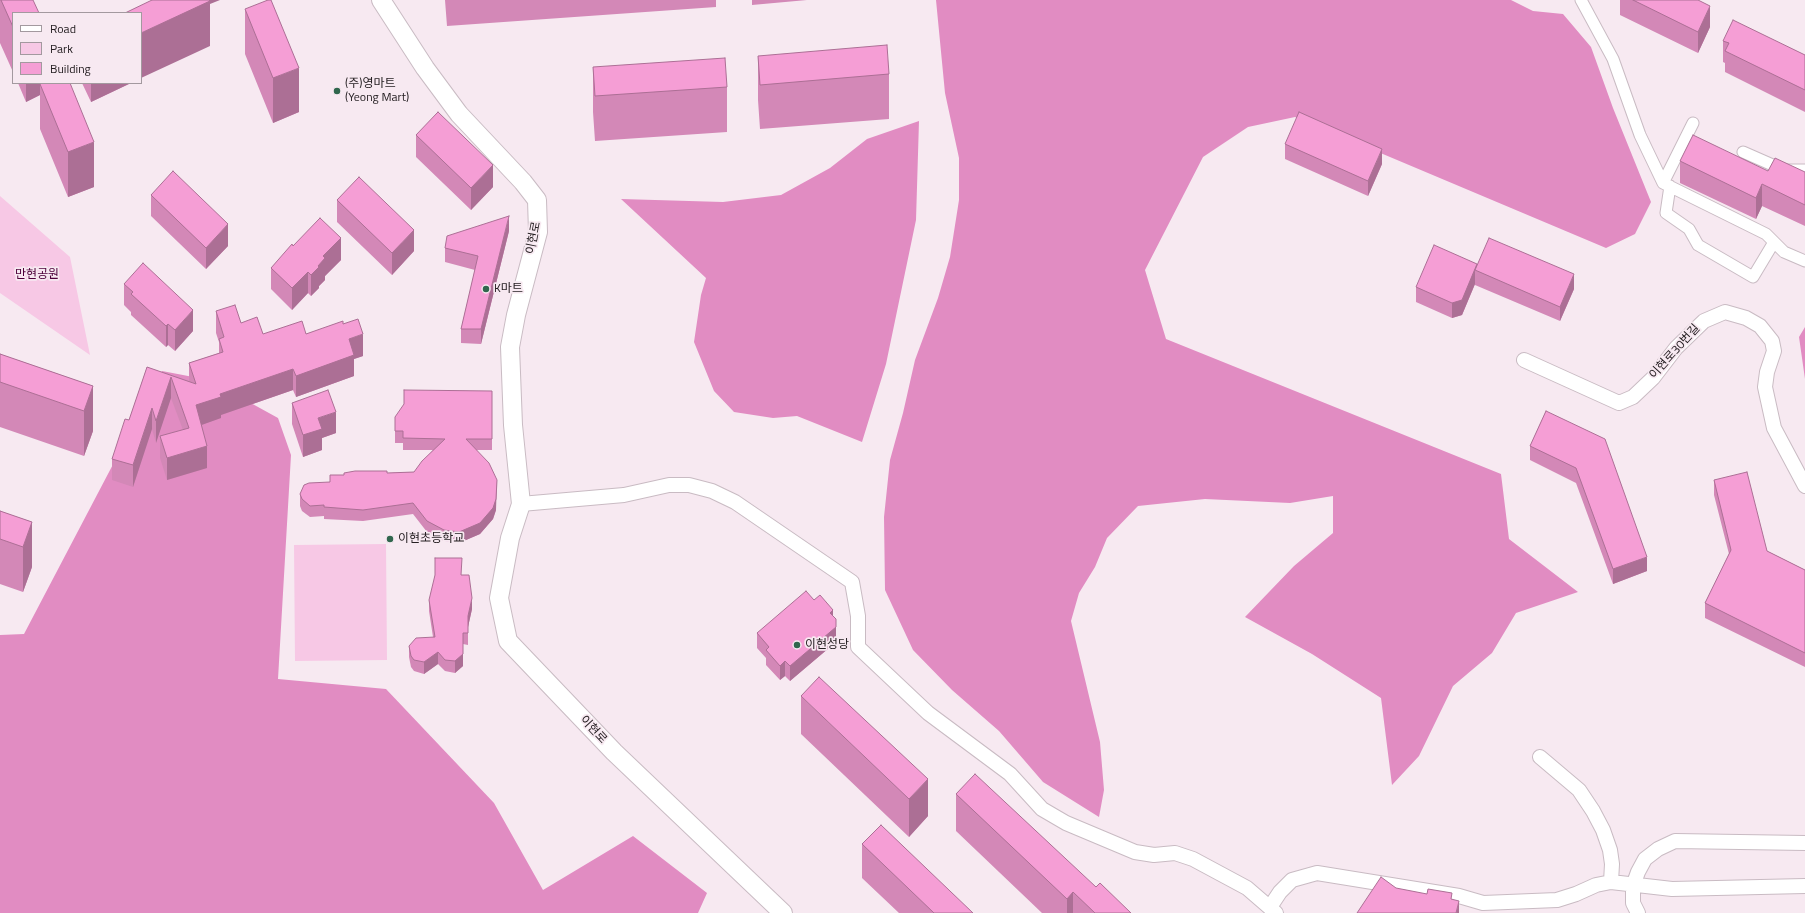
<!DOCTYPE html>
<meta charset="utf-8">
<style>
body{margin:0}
#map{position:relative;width:1805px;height:913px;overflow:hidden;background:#f7e9f1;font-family:"Titillium Web",sans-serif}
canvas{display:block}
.legend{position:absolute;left:12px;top:12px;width:130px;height:72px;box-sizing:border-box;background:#f7e9f1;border:1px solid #a3999f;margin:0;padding:5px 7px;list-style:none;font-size:12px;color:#262023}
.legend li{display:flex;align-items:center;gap:8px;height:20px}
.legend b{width:20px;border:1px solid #a3999f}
</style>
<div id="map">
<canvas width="1805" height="913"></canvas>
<ul class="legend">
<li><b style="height:5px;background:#fff"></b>Road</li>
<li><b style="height:11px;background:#f7c8e5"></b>Park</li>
<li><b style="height:11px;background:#f59ed5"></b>Building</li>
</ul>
</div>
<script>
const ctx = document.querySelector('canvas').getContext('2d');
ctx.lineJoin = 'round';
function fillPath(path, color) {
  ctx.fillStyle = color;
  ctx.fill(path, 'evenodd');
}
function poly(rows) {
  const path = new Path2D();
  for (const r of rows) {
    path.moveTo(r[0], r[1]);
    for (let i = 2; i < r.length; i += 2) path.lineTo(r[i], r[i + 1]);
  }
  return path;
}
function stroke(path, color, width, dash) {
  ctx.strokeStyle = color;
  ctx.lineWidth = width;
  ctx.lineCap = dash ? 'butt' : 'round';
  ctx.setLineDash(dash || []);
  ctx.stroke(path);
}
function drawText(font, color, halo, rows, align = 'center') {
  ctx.font = font + ' "Titillium Web","Noto Sans KR",sans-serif';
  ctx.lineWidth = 3.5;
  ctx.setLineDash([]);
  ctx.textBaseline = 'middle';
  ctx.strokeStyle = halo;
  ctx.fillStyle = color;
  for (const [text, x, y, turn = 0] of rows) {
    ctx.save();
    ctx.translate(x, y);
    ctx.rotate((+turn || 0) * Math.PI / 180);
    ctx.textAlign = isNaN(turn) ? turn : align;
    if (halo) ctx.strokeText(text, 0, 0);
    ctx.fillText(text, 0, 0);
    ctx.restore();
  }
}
const green = poly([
 [0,196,70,257,90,355,0,293],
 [386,544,387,660,295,661,294,545]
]);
const forest = poly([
 [936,0,1511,0,1533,11,1563,14,1591,47,1613,108,1651,202,1635,234,1606,248,1295,117,1248,127,1203,157,1145,270,1166,339,1501,474,1509,539,1578,592,1516,613,1492,653,1453,686,1419,756,1392,785,1381,698,1312,654,1245,617,1294,566,1333,533,1333,496,1290,503,1205,499,1138,506,1107,538,1095,567,1079,593,1071,621,1100,742,1104,790,1099,817,1043,782,999,731,952,690,913,650,885,590,884,517,890,460,903,413,915,360,938,298,950,257,959,200,959,158,945,93],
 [919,121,916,220,886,364,862,442,797,416,773,418,734,412,714,391,694,342,701,295,706,278,621,199,723,202,781,195,830,168,867,139],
 [1805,327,1805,379,1799,337],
 [162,371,209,380,278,418,291,455,278,679,386,689,494,803,543,890,633,836,707,893,698,913,0,913,0,635,24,634]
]);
const pedestrian = poly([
 [1581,0,1613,59,1640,135,1663,183],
 [1693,123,1663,183,1766,234,1784,252,1805,261],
 [1743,152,1784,170,1805,170],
 [1670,186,1666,213,1689,229,1698,245,1753,277,1774,242]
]);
const minor = poly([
 [1524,360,1619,403,1633,397,1653,378,1676,348,1704,321,1725,312,1746,318,1760,326,1772,341,1774,351,1767,372,1765,387,1774,428,1805,486],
 [521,504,624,495,669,485,689,485,712,491,735,502,852,582,858,616,858,647,928,713,1010,774,1042,809,1066,823,1135,852,1154,855,1175,853,1193,859,1247,888,1276,913],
 [1540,757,1579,790,1593,811,1603,830,1610,850,1612,864,1611,882],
 [1270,907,1280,892,1292,880,1317,873,1459,896,1483,903,1557,900,1576,894,1596,885,1611,882,1672,889,1805,886],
 [1638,913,1633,903,1633,886,1638,872,1645,859,1658,849,1675,841,1805,843]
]);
const tertiary = poly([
 [381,0,425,68,459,114,523,182,537,200,538,232,516,315,510,347,513,425,521,504,510,538,499,598,508,641,614,752,783,913]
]);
const wall = poly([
 [0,0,33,0,13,13,13,72,0,43],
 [445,0,716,0,716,7,447,26],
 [752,0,807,0,752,5],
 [1620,0,1698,0,1710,27,1698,53,1620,15],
 [245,9,299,112,273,123,245,54],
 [1723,41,1805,55,1805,112,1725,72,1725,63,1723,62],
 [758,56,889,74,889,119,760,129,758,100],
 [593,67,727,87,727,132,595,141,593,112],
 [18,83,70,83,94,187,68,197,40,129,40,95,26,102],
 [82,83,131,83,91,102],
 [416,135,493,187,471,210,416,157],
 [1285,144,1382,164,1368,196,1285,159],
 [1680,161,1768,171,1805,172,1805,226,1762,206,1756,219,1680,183],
 [151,195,228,246,206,269,151,216],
 [337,200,414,251,392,275,337,222],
 [509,231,481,344,461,343,461,329,475,270,445,262,445,248],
 [293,246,341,260,325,276,325,280,319,286,319,288,311,296,308,293,292,310,271,289,271,268],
 [1477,264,1574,289,1560,321,1475,285,1475,284,1462,315,1452,318,1416,302,1416,287],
 [124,284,193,331,175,351,168,345,166,347,131,315,131,312,124,305],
 [216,311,241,323,263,334,306,334,343,324,363,356,354,359,354,376,296,397,293,390,221,415,221,418,201,425,207,468,167,480,160,458,160,436,183,430,171,398,156,443,152,429,133,487,112,480,112,459,129,420,147,367,189,382,189,363,219,353,219,342,216,333],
 [0,354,93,386,93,431,84,456,0,427],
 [492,391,492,450,477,450,496,510,493,519,480,534,459,543,444,541,427,532,413,514,363,521,324,519,324,516,310,517,302,511,300,506,300,494,330,482,387,473,414,472,433,450,403,450,403,443,395,443,395,417],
 [292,403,336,433,322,438,322,450,303,457,292,424],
 [1546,411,1647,571,1613,584,1576,483,1530,460,1530,446],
 [1714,480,1767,551,1805,570,1805,667,1705,618,1705,603,1729,554,1714,495],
 [0,511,32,522,32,567,23,592,0,584],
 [462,575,472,609,468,627,468,645,463,644,463,666,455,673,445,671,438,664,424,674,414,671,411,667,409,657,409,646,433,637,429,611,429,600],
 [814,600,833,616,836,642,790,681,785,676,780,680,766,665,766,658,757,648,757,633],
 [801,696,928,816,909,837,801,734],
 [956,794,1096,887,1131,913,1042,913,956,831],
 [862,844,973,913,899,913,862,878]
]);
const shadedWall = poly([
 [209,0,220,0,210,4,210,46,141,78,141,33],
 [1710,6,1710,27,1698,53,1698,32],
 [299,68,299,112,273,123,273,78],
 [26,83,53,83,40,84,40,95,26,102],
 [91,83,131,83,91,102],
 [94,142,94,187,68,197,68,152],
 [1382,149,1382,164,1368,196,1368,181],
 [493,165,493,187,471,210,471,188],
 [1762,184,1762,206,1756,219,1756,198],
 [509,216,509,231,481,344,481,329],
 [228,224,228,246,206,269,206,248],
 [414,230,414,251,392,275,392,253],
 [341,238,341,260,325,276,325,280,319,286,319,288,311,296,311,275,318,266,323,256],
 [1477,264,1475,270,1475,284,1462,315,1452,318,1452,303],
 [308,272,308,293,292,310,292,288],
 [1574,274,1574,289,1560,321,1560,307],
 [193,310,193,331,175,351,175,330],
 [168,324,168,345,166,347,166,326],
 [363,334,363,356,354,359,354,376,296,397,296,376,349,339],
 [293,369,293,390,221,415,221,418,196,427,196,405,220,394],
 [171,377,171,398,156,443,156,421],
 [93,386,93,431,84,456,84,411],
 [152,408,152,429,133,487,133,465],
 [336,412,336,433,322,438,322,450,303,457,303,435,318,418],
 [207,446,207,468,167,480,167,458],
 [497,480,496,510,493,519,480,534,459,543,459,532],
 [32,522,32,567,23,592,23,547],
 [1647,557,1647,571,1613,584,1613,569],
 [472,598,472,609,468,627,468,645,468,616],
 [833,610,833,625,830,613],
 [836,627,836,642,790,681,790,666],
 [463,633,463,666,455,673,455,661],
 [438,652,438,664,424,674,424,662],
 [785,661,785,676,780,680,780,666],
 [928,779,928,816,909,837,909,799],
 [1073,892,1073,913,1067,913,1067,899],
 [1459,901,1459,913,1456,913]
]);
const building = poly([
 [1,0,33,0,39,13,13,13,13,27,1,0],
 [152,0,209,0,210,1,141,33,141,13,125,13,152,0],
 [268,0,271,0,299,68,273,78,245,9,268,0],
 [1633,0,1698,0,1710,6,1698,32,1633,0],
 [1733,20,1805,55,1805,90,1725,51,1729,43,1723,41,1733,20],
 [887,45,889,74,760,85,758,56,887,45],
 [725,58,727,87,595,96,593,67,725,58],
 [42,83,70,83,94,142,68,152,40,84,42,83],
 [438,112,493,165,471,188,416,135,438,112],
 [1299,112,1382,149,1368,181,1285,144,1299,112],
 [1693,135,1768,171,1775,158,1805,172,1805,205,1762,184,1756,198,1680,161,1693,135],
 [173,171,228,224,206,248,151,195,173,171],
 [359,177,414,230,392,253,337,200,359,177],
 [509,216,481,329,461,329,478,256,445,248,447,236,509,216],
 [320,218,341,238,323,256,325,258,318,266,319,267,311,275,308,272,292,288,271,268,292,244,293,246,320,218],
 [1489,238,1574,274,1560,307,1475,270,1489,238],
 [1434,245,1477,264,1462,300,1452,303,1416,287,1434,245],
 [143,263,193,310,175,330,168,324,166,326,131,294,133,292,124,284,143,263],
 [235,305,241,323,257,317,263,334,302,321,306,334,343,321,343,324,358,319,363,334,349,339,354,355,296,376,293,369,220,394,221,397,196,405,207,446,167,458,160,436,189,428,171,377,156,421,152,408,133,465,112,459,125,419,129,420,147,367,196,384,189,363,223,352,219,339,224,337,216,311,235,305],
 [0,354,93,386,84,411,0,382,0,354],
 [328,390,336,412,318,418,322,429,303,435,292,403,328,390],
 [404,390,492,391,492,439,466,439,489,463,497,480,496,499,493,508,480,523,459,532,444,530,427,521,413,503,363,510,324,507,324,505,310,506,302,499,300,494,304,485,309,483,330,482,330,475,344,475,344,473,355,471,387,471,387,473,414,472,422,461,445,439,403,438,403,431,395,431,395,417,404,404,404,390],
 [1546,411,1605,439,1647,557,1613,569,1576,468,1530,446,1546,411],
 [1747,472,1767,551,1805,570,1805,653,1705,603,1731,550,1714,480,1747,472],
 [0,511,32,522,23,547,0,539,0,511],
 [435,558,462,558,461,575,469,575,472,598,468,616,468,633,463,633,463,654,455,661,445,660,438,652,424,662,414,660,411,656,409,646,416,638,435,637,429,600,435,575,435,558],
 [806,591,814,600,820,595,833,610,830,613,836,619,836,627,790,666,785,661,780,666,766,650,769,647,757,633,806,591],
 [819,677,928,779,909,799,801,696,819,677],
 [975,774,1096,887,1100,883,1131,913,1095,913,1073,892,1067,899,956,794,975,774],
 [881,825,973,913,934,913,862,844,881,825],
 [1381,877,1396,888,1427,894,1428,889,1452,893,1451,899,1459,901,1456,913,1357,913,1381,877]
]);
const markers = [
 [337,91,4,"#30664d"],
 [486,289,4,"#30664d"],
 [390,539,4,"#30664d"],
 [797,645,4,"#30664d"]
];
const poiNames = [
 ["(주)영마트",345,84],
 ["(Yeong Mart)",345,98],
 ["K마트",494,289],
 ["이현초등학교",398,539],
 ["이현성당",805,645]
];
const streetNames = [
 ["이현로",534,238,-79],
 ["이현로30번길",1675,352,-48],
 ["이현로",593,730,47]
];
const parkNames = [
 ["만현공원",37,275]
];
fillPath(green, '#f7c8e5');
fillPath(forest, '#e18cc2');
stroke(pedestrian, '#c9bbc3', 13);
stroke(minor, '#c9bbc3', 16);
stroke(tertiary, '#c9bbc3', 20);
stroke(pedestrian, '#fff', 11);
stroke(minor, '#fff', 14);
stroke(tertiary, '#fff', 18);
fillPath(wall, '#d388b7');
fillPath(shadedWall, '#ac6f95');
fillPath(building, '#f59ed5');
stroke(building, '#ac6f95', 1);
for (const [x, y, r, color] of markers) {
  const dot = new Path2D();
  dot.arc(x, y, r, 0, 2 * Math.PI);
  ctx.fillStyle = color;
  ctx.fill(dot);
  stroke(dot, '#f7e9f1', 1.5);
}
drawText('12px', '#262023', '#f7e9f1', poiNames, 'left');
drawText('12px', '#262023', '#f7e9f1', streetNames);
drawText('12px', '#4d003a', '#f7e9f1', parkNames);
</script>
